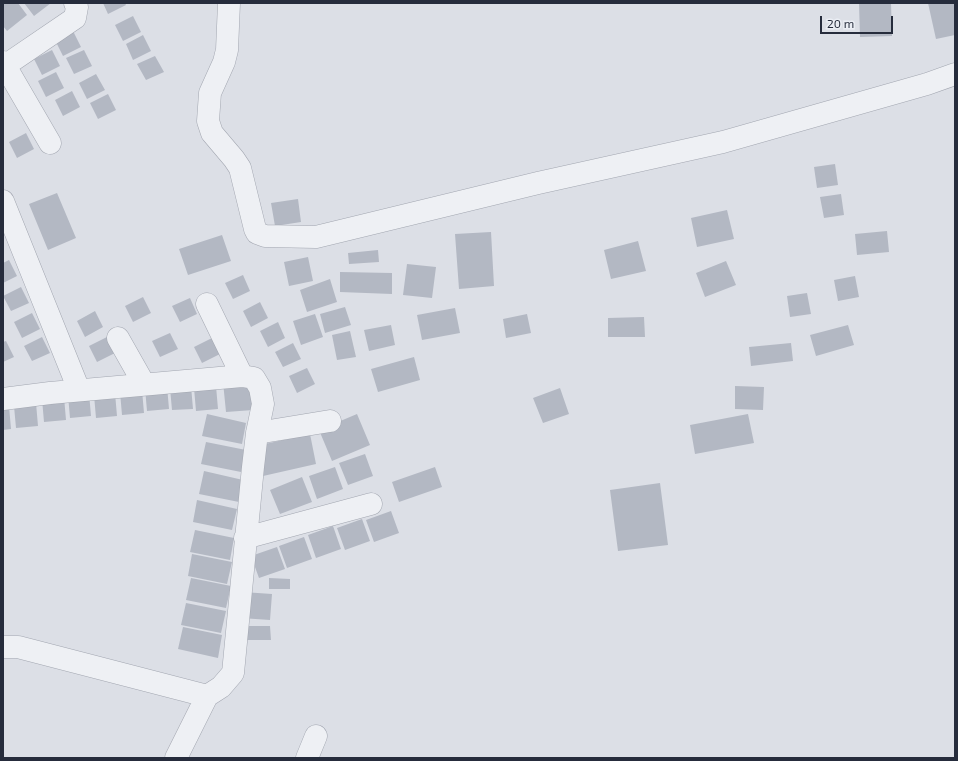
<!DOCTYPE html>
<style>
body{margin:0}
#map{position:relative;width:958px;height:761px;overflow:hidden;background:#dcdfe6;font-family:"Exo 2",sans-serif}
canvas{display:block}
.frame{position:absolute;inset:0;border:4px solid #262c3c;pointer-events:none}
.scale{position:absolute;left:820px;top:16px;width:73px;height:18px;box-sizing:border-box;border:2px solid #262c3c;border-top:0;padding-left:5px;font-size:12px;line-height:14px;white-space:nowrap;color:#262c3c;-webkit-text-stroke:3px #ebeef4;paint-order:stroke}
</style>
<div id="map">
<canvas width="958" height="761"></canvas>
<div class="frame"></div>
<div class="scale">20 m</div>
</div>
<script>
const ctx = document.querySelector('canvas').getContext('2d');
ctx.lineJoin = 'round';
function fillPath(path, color) {
  ctx.fillStyle = color;
  ctx.fill(path, 'evenodd');
}
function poly(rows) {
  const path = new Path2D();
  for (const r of rows) {
    path.moveTo(r[0], r[1]);
    for (let i = 2; i < r.length; i += 2) path.lineTo(r[i], r[i + 1]);
  }
  return path;
}
function stroke(path, color, width, dash) {
  ctx.strokeStyle = color;
  ctx.lineWidth = width;
  ctx.lineCap = dash ? 'butt' : 'round';
  ctx.setLineDash(dash || []);
  ctx.stroke(path);
}
const building = poly([
 [4,3,18,3,27,15,7,31,3,26,3,4],
 [24,3,51,3,34,16],
 [103,3,125,3,126,5,108,14],
 [859,3,891,3,892,36,860,37],
 [928,3,955,3,955,35,936,39],
 [133,16,141,32,123,41,115,25],
 [73,31,81,47,63,56,55,40],
 [143,35,151,51,133,60,126,44],
 [52,50,60,66,42,75,34,59],
 [84,50,92,66,74,74,66,58],
 [155,56,164,72,146,80,137,64],
 [56,72,64,88,46,97,38,81],
 [96,74,105,90,87,99,79,83],
 [72,91,80,107,63,116,55,100],
 [108,94,116,110,98,119,90,103],
 [26,133,34,149,17,158,9,142],
 [835,164,838,185,817,188,814,167],
 [57,193,76,238,48,250,29,204],
 [841,194,844,215,824,218,820,197],
 [298,199,301,222,275,226,271,203],
 [727,210,734,239,697,247,691,218],
 [887,231,889,252,857,255,855,234],
 [491,232,494,286,459,289,455,234],
 [222,235,231,261,188,275,179,249],
 [638,241,646,271,611,279,604,250],
 [378,250,379,262,349,264,348,253],
 [308,257,313,281,289,286,284,262],
 [9,260,17,276,3,283,3,263],
 [726,261,736,285,705,297,696,273],
 [407,264,436,267,432,298,403,295],
 [340,272,392,273,392,294,340,292],
 [243,275,250,291,233,299,225,283],
 [855,276,859,297,838,301,834,280],
 [330,279,337,302,307,312,300,290],
 [21,287,29,303,11,311,3,296],
 [807,293,811,314,790,317,787,296],
 [143,297,151,313,133,322,125,306],
 [190,298,197,314,180,322,172,306],
 [260,302,268,318,251,327,243,311],
 [345,307,351,325,325,333,320,314],
 [455,308,460,333,422,340,417,315],
 [95,311,103,327,85,337,77,321],
 [32,313,40,329,22,338,14,322],
 [315,314,323,337,301,345,293,321],
 [527,314,531,333,506,338,503,319],
 [644,317,645,337,608,337,608,318],
 [278,322,285,338,268,347,260,331],
 [391,325,395,345,369,351,364,330],
 [848,325,854,345,816,356,810,335],
 [350,331,356,357,337,360,332,335],
 [170,333,178,349,160,357,152,341],
 [42,337,50,353,32,361,24,346],
 [107,337,115,353,97,362,89,346],
 [212,338,220,354,202,363,194,347],
 [6,341,14,357,3,362,3,342],
 [293,343,301,359,283,367,275,352],
 [791,343,793,361,751,366,749,347],
 [414,357,420,380,378,392,371,369],
 [307,368,315,384,297,393,289,376],
 [250,380,253,410,226,412,223,382],
 [167,386,169,409,147,411,145,388],
 [191,386,193,409,172,410,170,388],
 [216,386,218,409,196,411,194,388],
 [735,386,764,387,763,410,735,409],
 [560,388,569,414,543,423,533,398],
 [142,390,144,413,122,415,120,392],
 [89,393,91,416,70,418,68,395],
 [115,393,117,416,96,418,94,395],
 [64,397,66,420,44,422,42,399],
 [36,403,38,426,16,428,14,406],
 [9,406,11,429,3,430,3,407],
 [207,414,246,423,242,444,202,436],
 [357,414,370,445,332,461,319,430],
 [748,414,754,443,695,454,690,425],
 [310,434,316,464,263,476,256,446],
 [206,442,246,450,241,472,201,464],
 [365,454,373,476,348,485,339,463],
 [335,467,343,489,317,499,309,476],
 [435,467,442,487,399,502,392,482],
 [204,471,243,480,239,502,199,494],
 [302,477,312,502,280,514,270,490],
 [660,483,668,545,618,551,610,490],
 [197,500,237,509,232,530,193,522],
 [391,511,399,533,374,542,366,520],
 [362,519,370,541,345,550,337,528],
 [333,526,341,549,316,558,308,535],
 [195,530,234,538,230,560,190,552],
 [304,537,312,559,287,568,279,546],
 [277,547,285,569,259,578,251,556],
 [192,554,232,562,227,584,188,576],
 [191,578,231,586,226,608,186,600],
 [269,578,290,579,290,589,269,589],
 [243,592,272,594,270,620,241,618],
 [186,603,226,611,221,633,181,625],
 [243,626,270,626,271,640,243,640],
 [183,627,222,635,218,658,178,649]
]);
const street = poly([
 [229,3,227,50,224,62,210,93,208,121,212,133,234,159,240,168,255,229,257,233,265,236,316,237,538,183,723,142,927,84,955,74],
 [3,62,50,143],
 [3,67,75,18,77,7,75,3],
 [3,201,79,390],
 [207,304,242,376],
 [118,338,144,384],
 [3,399,50,393,242,376,254,378,260,388,263,404,257,433,253,467,233,673,221,687,207,696,176,758],
 [257,433,330,421],
 [245,538,371,504],
 [3,647,18,647,207,696],
 [307,758,316,736]
]);
fillPath(building, '#b3b8c3');
stroke(street, '#a2a6b0', 23);
stroke(street, '#eef0f4', 22);
</script>
